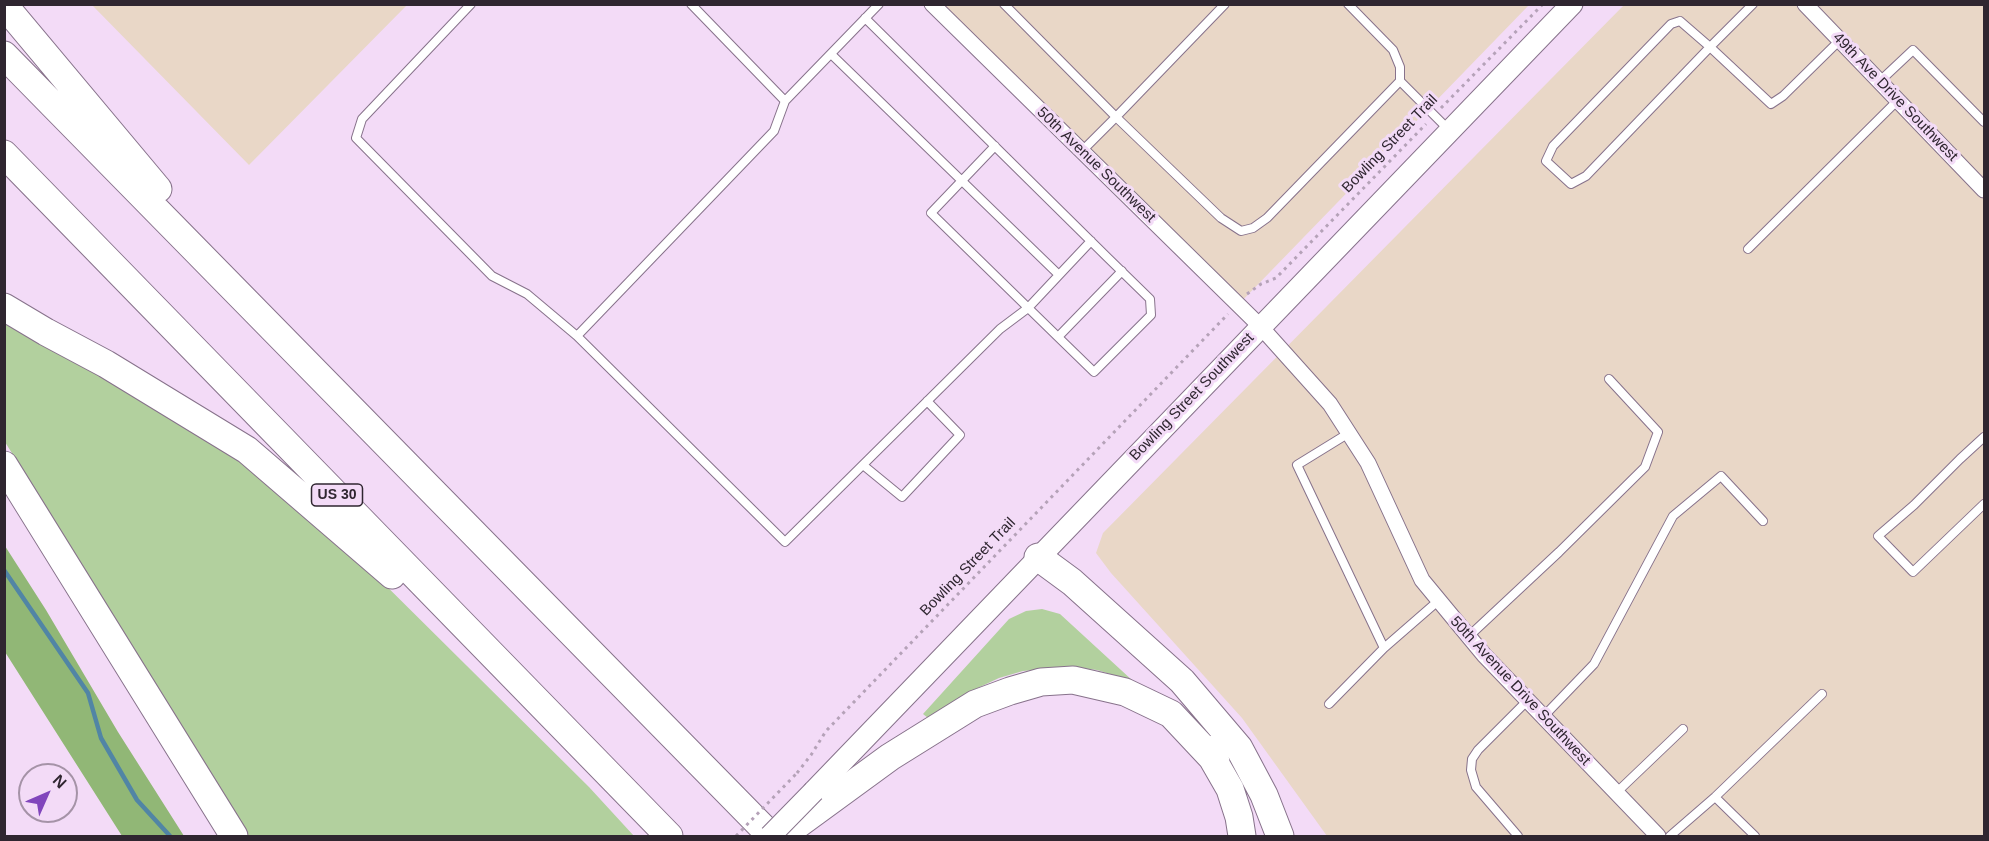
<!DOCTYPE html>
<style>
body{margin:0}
#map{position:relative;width:1989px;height:841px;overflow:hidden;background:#f3dbf7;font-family:Helvetica,sans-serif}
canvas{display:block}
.frame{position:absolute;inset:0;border:6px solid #2f2630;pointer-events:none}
.north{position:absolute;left:18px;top:763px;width:60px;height:60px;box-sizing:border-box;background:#f3dbf7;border:2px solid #a593a7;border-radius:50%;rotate:45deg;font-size:16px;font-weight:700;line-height:24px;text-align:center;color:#2f2630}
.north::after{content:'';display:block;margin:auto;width:21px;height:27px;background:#8146bc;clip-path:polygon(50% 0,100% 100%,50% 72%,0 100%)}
</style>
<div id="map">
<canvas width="1989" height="841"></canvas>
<div class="frame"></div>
<div class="north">N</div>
</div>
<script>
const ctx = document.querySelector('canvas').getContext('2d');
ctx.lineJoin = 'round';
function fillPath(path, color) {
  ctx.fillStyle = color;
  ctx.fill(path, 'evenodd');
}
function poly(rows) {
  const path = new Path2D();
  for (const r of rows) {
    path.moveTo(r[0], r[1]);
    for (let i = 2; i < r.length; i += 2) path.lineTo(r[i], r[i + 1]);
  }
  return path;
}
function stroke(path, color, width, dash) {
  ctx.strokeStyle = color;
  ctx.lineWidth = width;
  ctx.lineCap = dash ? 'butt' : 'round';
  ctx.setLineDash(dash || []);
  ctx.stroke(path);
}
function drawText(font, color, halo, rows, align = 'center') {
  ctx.font = font + ' Helvetica,sans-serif';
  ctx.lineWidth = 6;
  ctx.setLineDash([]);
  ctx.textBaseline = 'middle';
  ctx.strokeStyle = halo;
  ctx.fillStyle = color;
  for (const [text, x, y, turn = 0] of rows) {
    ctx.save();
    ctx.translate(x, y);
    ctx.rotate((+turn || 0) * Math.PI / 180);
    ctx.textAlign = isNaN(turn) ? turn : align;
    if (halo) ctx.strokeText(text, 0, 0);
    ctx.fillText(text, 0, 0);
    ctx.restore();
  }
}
const industrial = poly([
 [92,5,407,5,249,165],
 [932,5,1529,5,1238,305],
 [1624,5,1984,5,1984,836,1327,836,1242,718,1111,573,1096,553,1103,533]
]);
const green = poly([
 [5,322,206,437,285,494,344,544,589,787,634,836,249,836,5,442],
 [1042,609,1060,614,1133,681,1097,670,1072,667,1023,671,999,678,965,694,928,718,923,714,1009,619,1026,611]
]);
const forest = poly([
 [5,546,46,610,118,732,184,836,122,836,5,652]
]);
const stream = poly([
 [4,570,88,693,101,738,137,800,170,836]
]);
const path = poly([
 [1441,108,1543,4],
 [1247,294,1261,284,1276,278,1426,124],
 [797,773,811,755,826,731,1228,314]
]);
const lane = poly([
 [471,4,362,119,356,138,492,276,527,294,577,336],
 [691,4,785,101,879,4],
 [1004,4,1116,117,1225,4],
 [1348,4,1393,50,1400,67,1400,81],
 [1753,4,1710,47,1771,104,1783,96,1840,40],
 [865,18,1109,259,1150,299,1151,315,1094,372,1058,337,1122,271],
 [1680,21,1710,47,1586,176,1571,184,1546,161,1553,146,1671,24,1680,21],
 [1880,81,1913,50,1984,122],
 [785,101,774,131,577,336,785,542,1000,329,1028,308,1059,275,831,54],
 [995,146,931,213,1058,337],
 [1082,151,1116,117,1221,218,1241,231,1253,228,1267,218,1400,81,1448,129],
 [1748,249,1898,100],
 [1059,275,1091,241],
 [1349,433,1297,465,1384,648,1438,601],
 [1984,437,1960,459,1914,505,1878,536,1913,572,1984,504],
 [863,465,902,497,960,435,927,401],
 [1468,637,1559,552,1645,467,1658,432,1609,379],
 [1329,704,1384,648],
 [1543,717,1594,664,1673,516,1721,476,1763,521],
 [1616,793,1683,729],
 [1715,797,1755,836],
 [1518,836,1476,787,1471,770,1472,759,1478,750,1527,701],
 [1670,836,1715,797,1822,694]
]);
const street = poly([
 [932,4,1260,326,1330,404,1368,463,1422,580,1484,655,1658,836],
 [1805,4,1984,190]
]);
const secondary = poly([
 [814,791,1572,4]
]);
const highway = poly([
 [4,5,158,189],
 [4,55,771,836],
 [4,154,669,836],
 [4,307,46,332,106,364,247,450,392,575],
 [4,465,234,836],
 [1038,557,1072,582,1182,681,1239,748,1264,795,1280,836],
 [1207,749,1230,789,1239,817,1242,836],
 [782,836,890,757,975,704,1010,691,1041,682,1073,680,1125,692,1171,714,1216,762]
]);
const pathBridge = poly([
 [736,836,797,773]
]);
const secondaryBridge = poly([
 [770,836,814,791]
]);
const shields = [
 [337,495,51]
];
const shieldNames = [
 ["US 30",337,495]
];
const streetNames = [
 ["49th Ave Drive Southwest",1895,97,46],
 ["Bowling Street Trail",1390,144,-46],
 ["50th Avenue Southwest",1096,165,44],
 ["Bowling Street Southwest",1192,397,-46],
 ["Bowling Street Trail",968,567,-46],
 ["50th Avenue Drive Southwest",1520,691,47]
];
fillPath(industrial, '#e9d7c7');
fillPath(green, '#b2d09e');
fillPath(forest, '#91b776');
stroke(stream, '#5185a5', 4.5);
stroke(lane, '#87728b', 10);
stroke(street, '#87728b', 17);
stroke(secondary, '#87728b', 23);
stroke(highway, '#87728b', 29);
stroke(path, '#b5a2b8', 3, [3, 4.5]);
stroke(lane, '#fff', 8);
stroke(street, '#fff', 15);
stroke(secondary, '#fff', 21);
stroke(highway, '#fff', 27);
stroke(secondaryBridge, '#87728b', 23, []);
stroke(pathBridge, '#b5a2b8', 3, [3, 4.5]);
stroke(secondaryBridge, '#fff', 21);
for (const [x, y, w] of shields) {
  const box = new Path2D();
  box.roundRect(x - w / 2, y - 11, w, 22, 4.5);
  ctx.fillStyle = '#f3dbf7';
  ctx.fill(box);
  stroke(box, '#2f2630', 1.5);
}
drawText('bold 14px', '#2f2630', null, shieldNames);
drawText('15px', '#2f2630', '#f3dbf7', streetNames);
</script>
